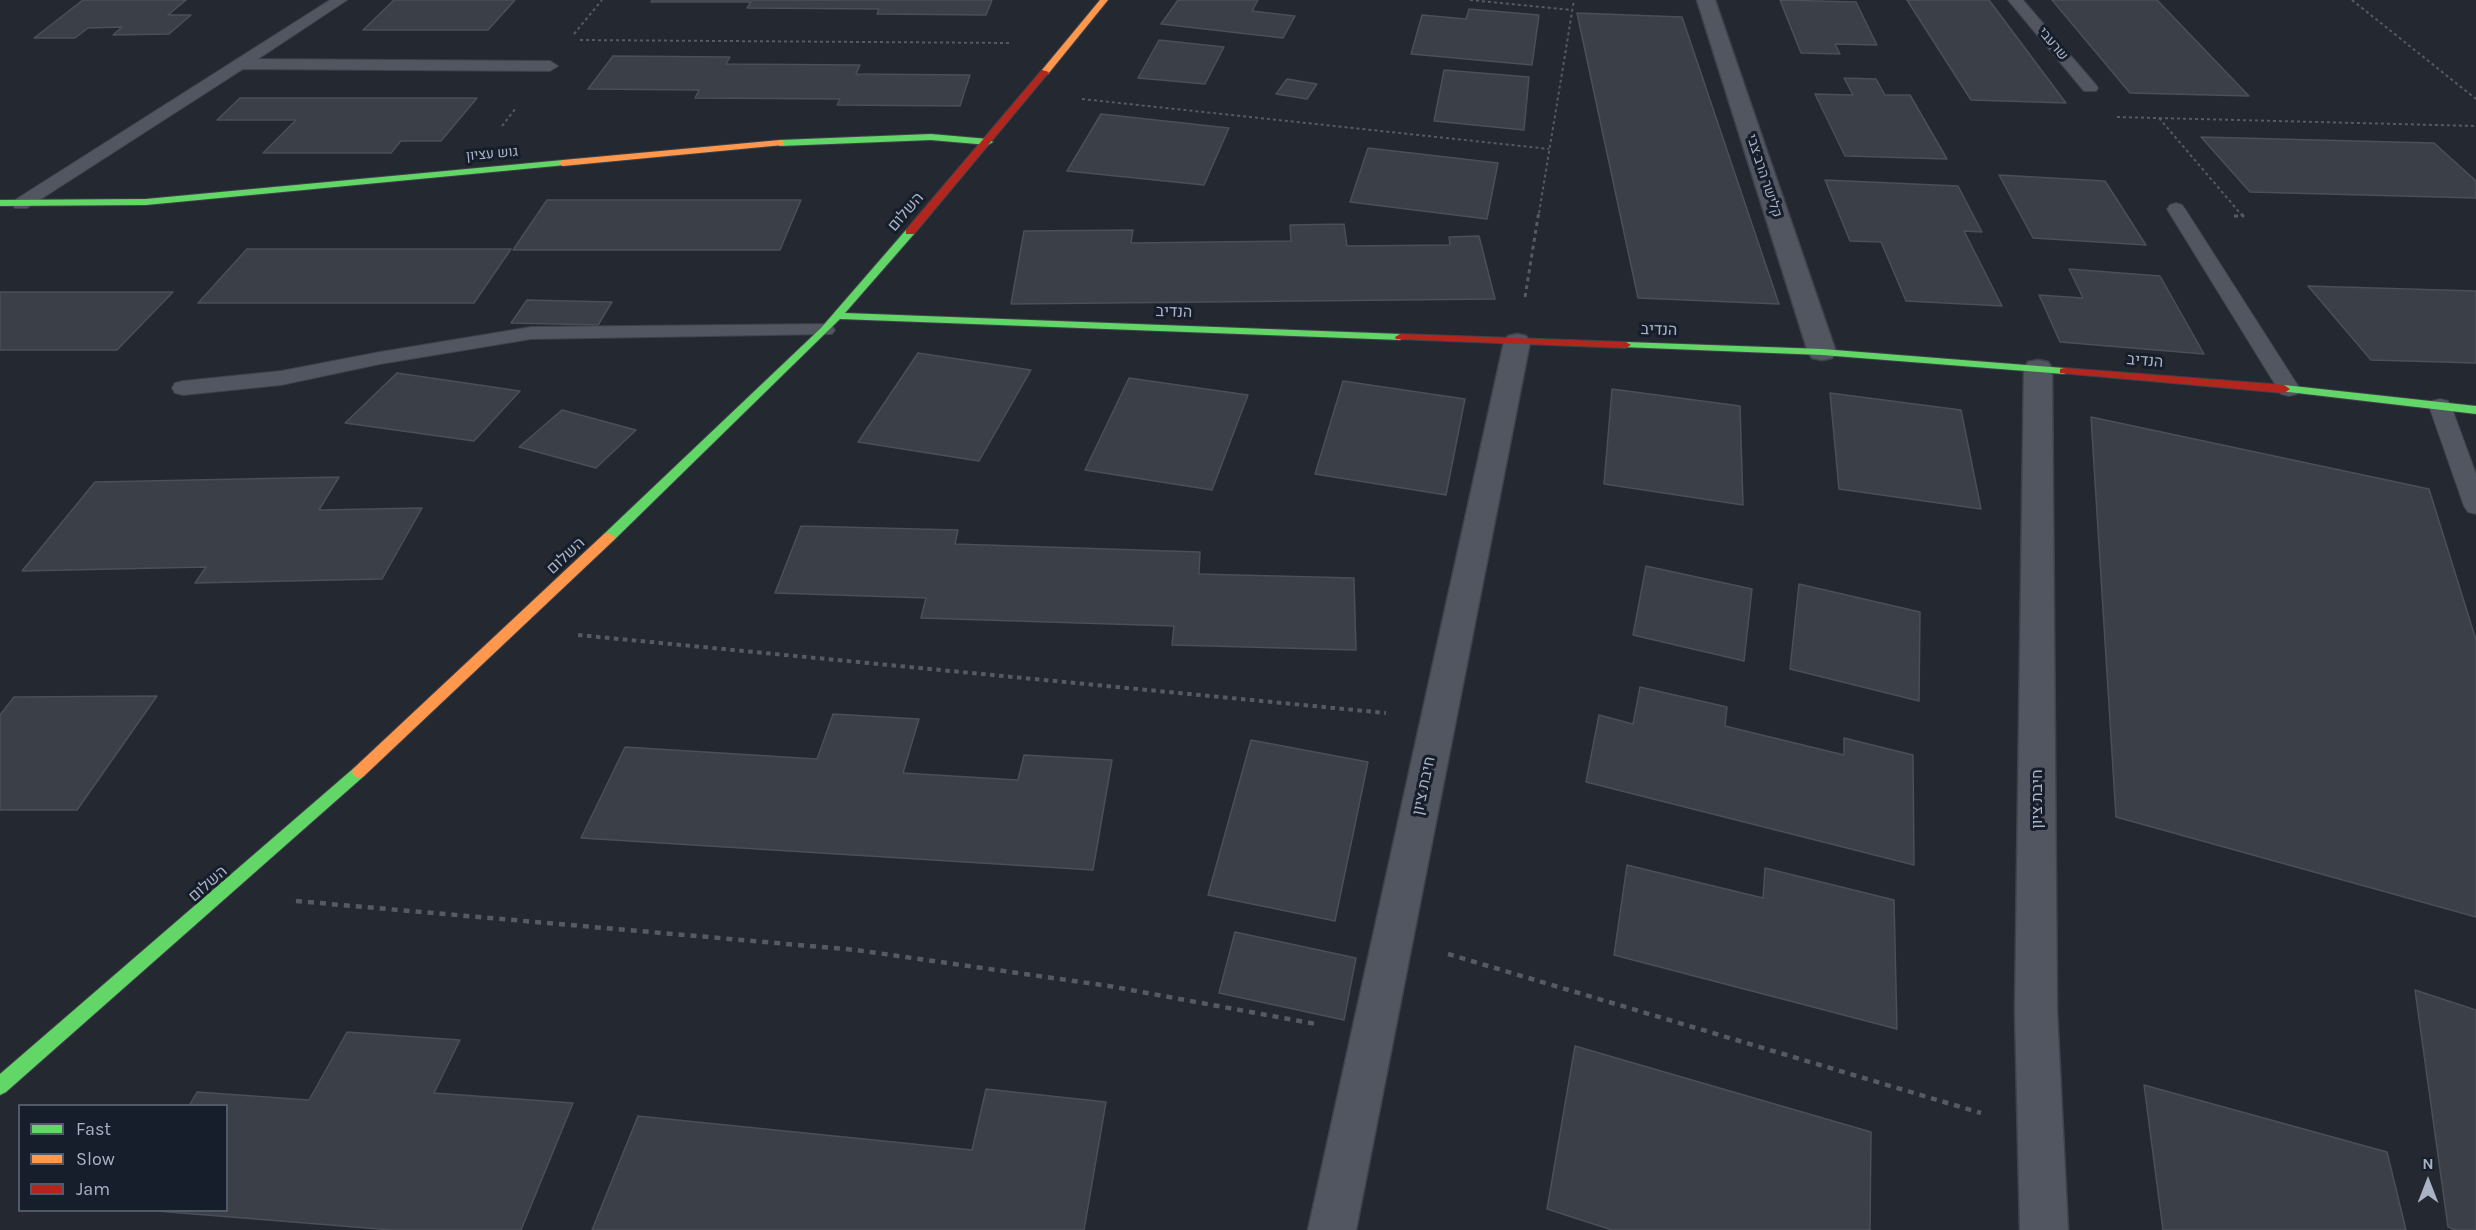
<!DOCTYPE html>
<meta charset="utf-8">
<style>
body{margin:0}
#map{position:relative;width:2476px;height:1230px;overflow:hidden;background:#232831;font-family:Karla,sans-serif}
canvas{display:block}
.legend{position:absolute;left:18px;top:1104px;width:210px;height:108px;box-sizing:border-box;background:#171e2b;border:2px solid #525969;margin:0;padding:8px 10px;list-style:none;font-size:18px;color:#aab2c5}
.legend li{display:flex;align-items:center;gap:12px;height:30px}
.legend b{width:30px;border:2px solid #525969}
.north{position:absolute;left:2398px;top:1152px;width:60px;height:60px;-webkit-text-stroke:4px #171e2b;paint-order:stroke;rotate:0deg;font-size:16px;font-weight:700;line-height:24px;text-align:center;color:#aab2c5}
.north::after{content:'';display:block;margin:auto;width:21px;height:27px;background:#aab2c5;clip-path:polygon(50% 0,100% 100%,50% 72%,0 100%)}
</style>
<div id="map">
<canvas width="2476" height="1230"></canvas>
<ul class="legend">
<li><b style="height:8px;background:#63d668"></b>Fast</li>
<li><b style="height:8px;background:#ff974d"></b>Slow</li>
<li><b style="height:8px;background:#b3261e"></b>Jam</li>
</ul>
<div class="north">N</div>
</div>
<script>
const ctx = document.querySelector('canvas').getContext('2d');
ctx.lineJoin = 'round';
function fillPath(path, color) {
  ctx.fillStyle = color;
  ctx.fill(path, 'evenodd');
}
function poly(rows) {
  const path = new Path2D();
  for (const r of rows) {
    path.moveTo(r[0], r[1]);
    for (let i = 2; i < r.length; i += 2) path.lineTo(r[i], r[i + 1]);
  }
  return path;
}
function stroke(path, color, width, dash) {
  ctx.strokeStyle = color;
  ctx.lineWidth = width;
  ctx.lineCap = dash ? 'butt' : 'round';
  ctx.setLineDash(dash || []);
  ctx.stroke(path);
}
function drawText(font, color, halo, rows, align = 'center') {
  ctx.font = font + ' Karla,Heebo,sans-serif';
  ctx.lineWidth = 6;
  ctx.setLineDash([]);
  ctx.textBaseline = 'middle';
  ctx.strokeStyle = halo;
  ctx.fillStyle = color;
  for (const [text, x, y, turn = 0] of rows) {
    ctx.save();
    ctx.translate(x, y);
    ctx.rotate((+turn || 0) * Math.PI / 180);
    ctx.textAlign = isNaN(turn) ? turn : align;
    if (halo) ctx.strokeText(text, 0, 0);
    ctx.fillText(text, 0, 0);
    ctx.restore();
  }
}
const building = poly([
 [83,0,186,0,168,15,191,15,169,34,113,35,122,27,88,28,75,38,34,38,83,0],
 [394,0,515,0,488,30,363,30,394,0],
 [652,0,992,0,986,15,877,14,879,9,747,8,751,2,651,2,652,0],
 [1178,0,1258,0,1252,11,1295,16,1283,38,1161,24,1178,0],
 [1780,0,1856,2,1877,45,1835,44,1840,54,1801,53,1780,0],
 [1907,0,1989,0,2066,103,1971,100,1907,0],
 [2052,0,2157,0,2249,96,2130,93,2052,0],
 [1469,9,1539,15,1532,65,1411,54,1422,15,1466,19,1469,9],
 [1577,13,1682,17,1779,304,1638,298,1577,13],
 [1159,40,1224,47,1205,84,1138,78,1159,40],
 [613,56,730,57,726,64,860,65,856,74,970,75,960,106,837,105,840,99,695,98,699,90,588,89,613,56],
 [1444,70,1529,77,1524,130,1434,121,1444,70],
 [1844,78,1876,79,1885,95,1910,95,1947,159,1845,156,1815,94,1853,95,1844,78],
 [1287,79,1317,84,1307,99,1276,94,1287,79],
 [240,98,477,98,441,141,401,141,391,153,263,153,296,120,217,120,240,98],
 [1101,114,1229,128,1204,185,1067,171,1101,114],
 [2201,137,2434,143,2476,181,2476,198,2250,192,2201,137],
 [1368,148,1498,163,1487,219,1350,202,1368,148],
 [1999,175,2105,181,2146,245,2033,238,1999,175],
 [1825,180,1958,186,1982,232,1964,231,2002,306,1906,301,1881,242,1850,241,1825,180],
 [547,200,801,200,780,250,513,250,547,200],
 [1344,224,1347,246,1450,245,1449,237,1479,236,1495,299,1011,304,1024,231,1133,230,1131,243,1291,241,1290,225,1344,224],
 [247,249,511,249,474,303,198,303,247,249],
 [2069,269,2160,276,2204,354,2060,342,2039,295,2083,298,2069,269],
 [2308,286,2476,291,2476,363,2371,360,2308,286],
 [0,292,173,292,117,350,0,350,0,292],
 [527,300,612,302,598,325,511,323,527,300],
 [918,353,1031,370,979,461,858,442,918,353],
 [397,373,520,391,474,441,345,423,397,373],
 [1129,378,1248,395,1212,490,1085,470,1129,378],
 [1343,381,1465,399,1446,495,1315,474,1343,381],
 [1612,389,1740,406,1743,505,1604,484,1612,389],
 [1830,393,1961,410,1981,509,1839,489,1830,393],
 [562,410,636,430,596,468,519,447,562,410],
 [2091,417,2429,489,2476,640,2476,917,2116,817,2091,417],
 [339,477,319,510,422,508,382,579,195,583,206,567,22,571,95,482,339,477],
 [801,526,958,530,955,544,1200,552,1199,574,1354,578,1356,650,1172,645,1174,626,921,618,926,598,775,593,801,526],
 [1646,566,1752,589,1744,661,1633,635,1646,566],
 [1799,584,1920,612,1919,701,1790,669,1799,584],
 [1640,687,1727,707,1725,726,1844,755,1844,738,1913,755,1914,865,1586,782,1599,715,1633,724,1640,687],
 [157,696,77,810,0,810,0,715,14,697,157,696],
 [833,714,919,719,903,773,1018,780,1024,755,1112,760,1093,870,581,838,625,747,817,759,833,714],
 [1251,740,1368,762,1335,921,1208,895,1251,740],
 [1627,865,1763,898,1765,868,1894,900,1897,1029,1614,955,1627,865],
 [1235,932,1356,958,1344,1020,1219,993,1235,932],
 [2415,990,2476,1010,2476,1230,2456,1230,2448,1227,2415,990],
 [347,1032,460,1040,434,1093,573,1103,521,1230,392,1230,144,1210,226,1210,226,1106,189,1106,197,1092,309,1100,347,1032],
 [1575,1046,1871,1132,1870,1230,1612,1230,1547,1209,1575,1046],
 [2144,1085,2387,1152,2406,1230,2163,1230,2144,1085],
 [986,1089,1106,1102,1084,1230,592,1230,638,1116,972,1150,986,1089]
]);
const pathFar3 = poly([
 [1470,0,1572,10],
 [2352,0,2476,99],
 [574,34,602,0],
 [580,40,1010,43],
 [1082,99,1549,149],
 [2117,117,2476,126],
 [2159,118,2240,213],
 [502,126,516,108],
 [1539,213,1574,0]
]);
const pathFar2 = poly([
 [2234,216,2243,216,2239,211],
 [1525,297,1539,211]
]);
const pathFar1 = poly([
 [578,635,1386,713]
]);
const path = poly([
 [296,901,856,950,1109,986,1316,1024],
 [1448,954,1981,1113]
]);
const lane = poly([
 [330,0,347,0,258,59,550,61,558,66,550,71,243,69,27,208,15,208,12,204,15,200,330,0],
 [2008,0,2023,0,2096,85,2098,88,2096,91,2084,91,2008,0],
 [2176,203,2182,205,2185,209,2300,389,2297,394,2289,396,2281,394,2278,389,2167,209,2170,205,2176,203],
 [825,324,832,326,835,330,832,334,531,339,380,364,281,385,183,395,175,393,172,388,175,383,183,381,281,371,380,352,531,327,825,324],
 [2440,399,2448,401,2451,406,2476,474,2476,514,2468,512,2464,506,2429,406,2432,401,2440,399]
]);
const street = poly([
 [1697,0,1715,0,1836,352,1832,358,1822,360,1812,358,1808,352,1697,0],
 [1517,334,1526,336,1530,342,1356,1230,1308,1230,1504,342,1508,336,1517,334],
 [2038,360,2048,362,2052,368,2057,1011,2068,1230,2020,1230,2015,1011,2024,368,2028,362,2038,360]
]);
const fast = poly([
 [931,134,988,139,993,142,988,145,931,140,780,146,775,143,780,140,931,134],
 [563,160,568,163,566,165,146,205,0,206,0,200,146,199,563,160],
 [910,229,914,230,914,234,845,313,1400,334,1405,337,1400,340,840,319,614,540,604,540,603,537,604,534,821,328,906,230,910,229],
 [1626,342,1822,349,2064,368,2070,371,2064,374,1822,355,1622,347,1622,343,1626,342],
 [2284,385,2476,406,2476,414,2280,391,2280,387,2284,385],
 [359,766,364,768,366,772,364,776,6,1092,0,1095,0,1074,354,768,359,766]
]);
const slow = poly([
 [1100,0,1108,0,1048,74,1042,74,1042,70,1100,0],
 [780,140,783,141,783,145,563,166,558,163,563,160,780,140],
 [609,533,615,537,614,540,364,776,359,778,354,776,352,772,354,768,604,534,609,533]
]);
const jam = poly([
 [1042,70,1049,72,914,234,906,234,906,230,1042,70],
 [1400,334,1626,342,1631,345,1626,348,1396,339,1395,337,1400,334],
 [2064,368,2284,385,2290,389,2284,393,2060,373,2060,369,2064,368]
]);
const farStreetnames = [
 ["שרעבי",2053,44,50],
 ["גוש עציון",492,154,-5],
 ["קלישר הרב צבי",1764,176,72]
];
const streetNames = [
 ["השלום",906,212,-49],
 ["הנדיב",1174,312,2],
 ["הנדיב",1659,330,2],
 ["הנדיב",2145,361,5],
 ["השלום",566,556,-43],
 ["חיבת ציון",1424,786,-78],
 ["חיבת ציון",2037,799,-90],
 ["השלום",208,884,-41]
];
fillPath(building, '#3b3f48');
stroke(building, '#4a4f5a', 1.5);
stroke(lane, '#3f424a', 2);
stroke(street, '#3f424a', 3);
stroke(fast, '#3f424a', 2);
stroke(slow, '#3f424a', 2);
stroke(jam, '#3f424a', 2);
stroke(pathFar3, '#555b64', 2, [3, 3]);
stroke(pathFar2, '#555b64', 3, [4, 4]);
stroke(pathFar1, '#555b64', 4, [4.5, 4.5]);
stroke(path, '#555b64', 4.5, [6, 6]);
fillPath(lane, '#525660');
fillPath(street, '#525660');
fillPath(fast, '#63d668');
fillPath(slow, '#ff974d');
fillPath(jam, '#b3261e');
drawText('14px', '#aab2c5', '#171e2b', farStreetnames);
drawText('16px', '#aab2c5', '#171e2b', streetNames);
</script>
